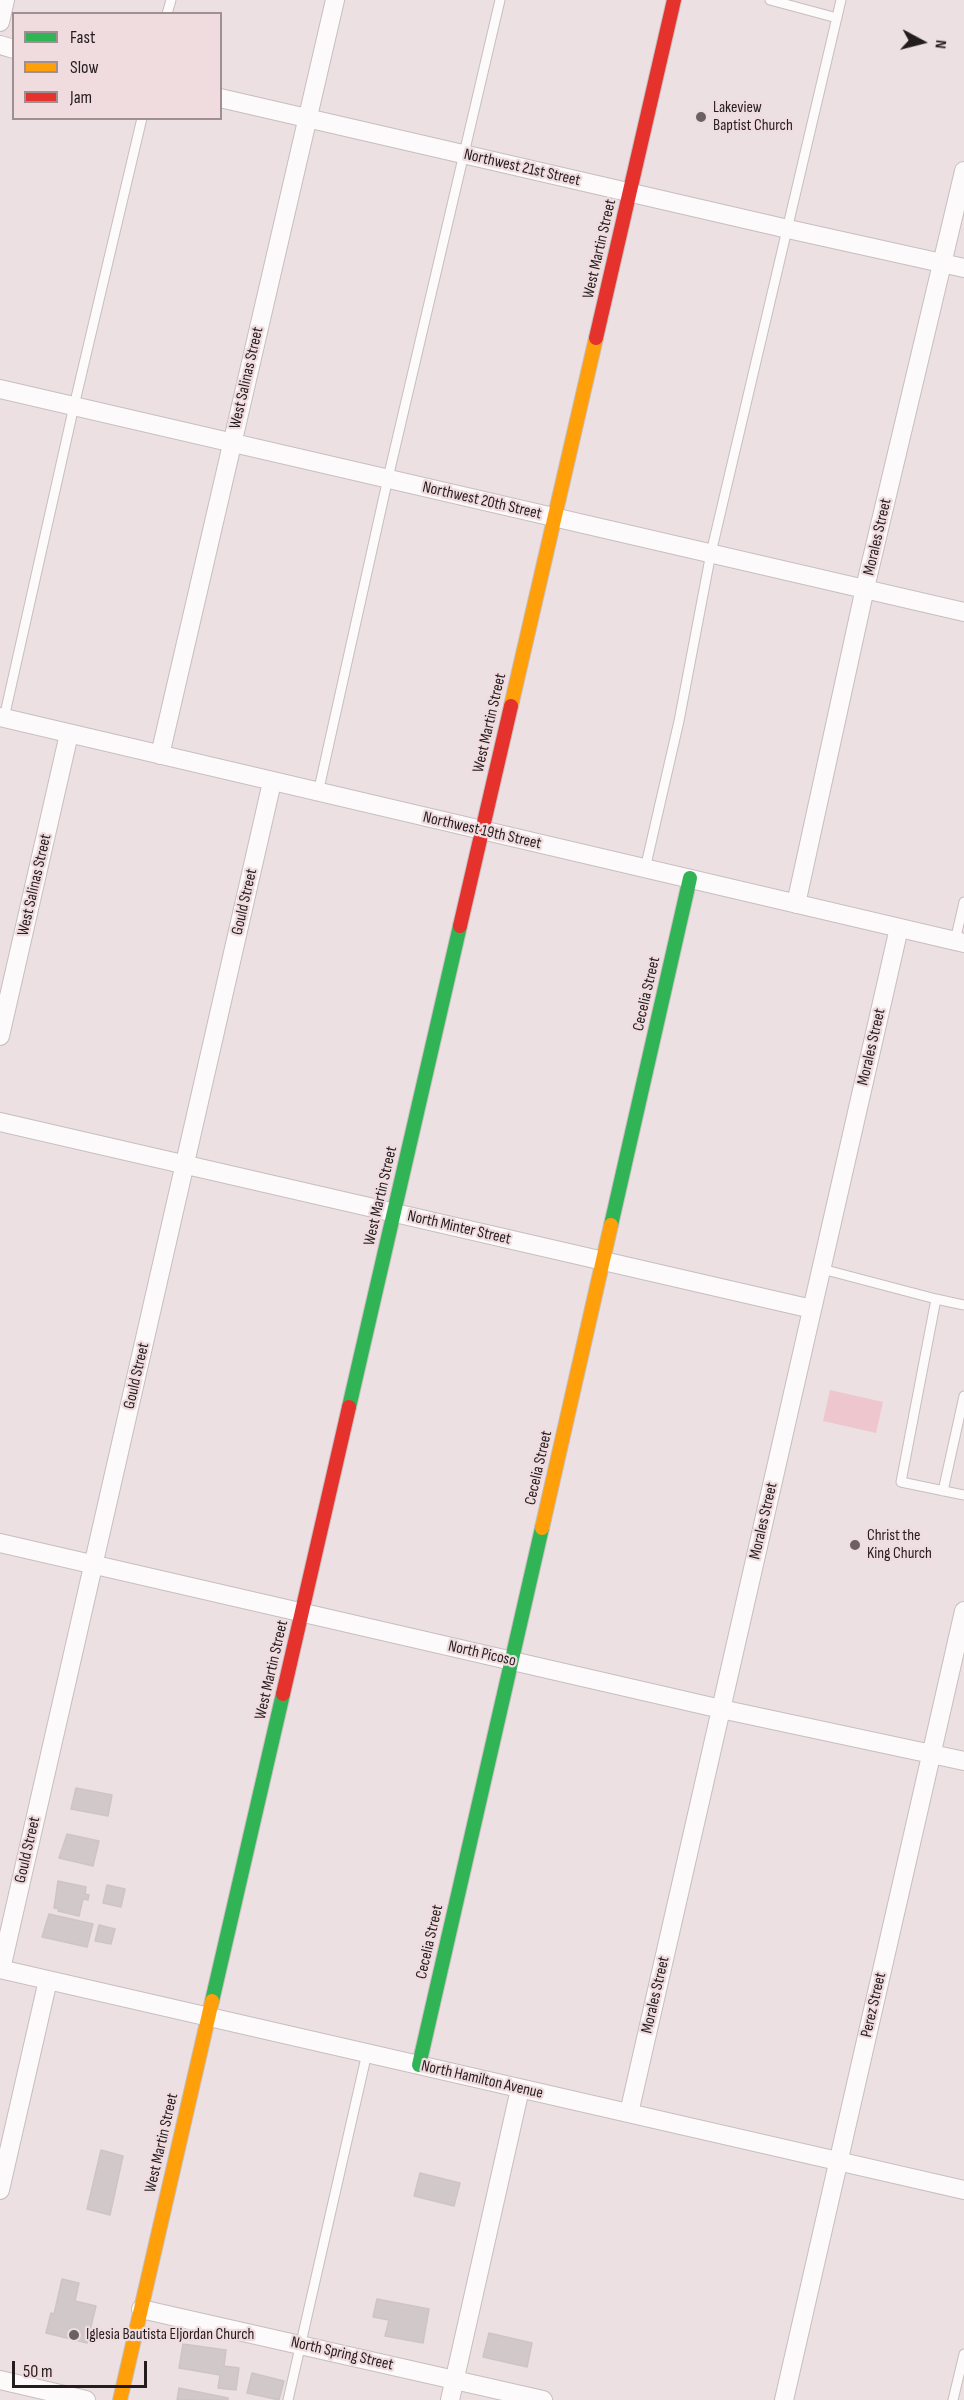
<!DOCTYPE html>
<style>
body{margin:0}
#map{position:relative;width:964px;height:2400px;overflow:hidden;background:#ece0e2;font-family:"Sofia Sans Condensed",sans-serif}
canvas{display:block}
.legend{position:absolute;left:12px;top:12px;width:210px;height:108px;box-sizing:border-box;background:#f0dcdf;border:2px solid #9e9092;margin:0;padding:8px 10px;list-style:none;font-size:18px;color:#241d1e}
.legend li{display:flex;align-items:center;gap:12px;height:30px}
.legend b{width:30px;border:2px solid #9e9092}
.north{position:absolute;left:892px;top:12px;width:60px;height:60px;-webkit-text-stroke:4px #f0dcdf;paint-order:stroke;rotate:97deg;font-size:16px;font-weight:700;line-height:24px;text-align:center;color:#241d1e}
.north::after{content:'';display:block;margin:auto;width:21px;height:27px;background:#241d1e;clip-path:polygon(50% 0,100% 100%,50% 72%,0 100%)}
.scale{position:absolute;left:12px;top:2361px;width:135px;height:27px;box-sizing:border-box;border:3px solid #241d1e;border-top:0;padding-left:8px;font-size:18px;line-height:21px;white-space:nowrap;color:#241d1e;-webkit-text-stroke:4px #f0dcdf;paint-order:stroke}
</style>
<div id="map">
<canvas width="964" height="2400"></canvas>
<ul class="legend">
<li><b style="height:8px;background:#30b455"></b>Fast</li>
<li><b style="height:8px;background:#ff9f0a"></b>Slow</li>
<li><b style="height:8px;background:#e5322d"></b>Jam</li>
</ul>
<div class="north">N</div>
<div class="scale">50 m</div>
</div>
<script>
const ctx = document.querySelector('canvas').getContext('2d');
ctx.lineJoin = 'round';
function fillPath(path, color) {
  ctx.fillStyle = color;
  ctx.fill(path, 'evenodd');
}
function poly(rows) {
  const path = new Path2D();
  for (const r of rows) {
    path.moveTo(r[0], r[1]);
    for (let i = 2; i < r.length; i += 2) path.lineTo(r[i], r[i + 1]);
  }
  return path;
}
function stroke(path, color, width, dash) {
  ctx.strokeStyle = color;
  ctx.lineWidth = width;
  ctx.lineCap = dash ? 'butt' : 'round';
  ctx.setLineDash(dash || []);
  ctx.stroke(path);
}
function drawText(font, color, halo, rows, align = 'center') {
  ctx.font = font + ' "Sofia Sans Condensed",sans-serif';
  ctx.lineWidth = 4.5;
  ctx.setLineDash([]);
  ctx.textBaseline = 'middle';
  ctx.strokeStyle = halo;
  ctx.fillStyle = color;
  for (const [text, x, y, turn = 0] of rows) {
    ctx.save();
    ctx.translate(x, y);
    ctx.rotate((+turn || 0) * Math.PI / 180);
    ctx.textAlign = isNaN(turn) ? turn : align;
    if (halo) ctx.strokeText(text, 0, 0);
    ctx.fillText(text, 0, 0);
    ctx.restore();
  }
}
const green = poly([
 [830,1390,883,1402,876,1433,823,1421]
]);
const building = poly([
 [76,1788,112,1795,108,1816,71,1809,76,1788],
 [67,1834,99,1841,93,1866,59,1858,67,1834],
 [58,1881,86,1887,85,1894,89,1895,88,1900,83,1899,79,1916,58,1911,59,1909,54,1908,58,1881],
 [107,1885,125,1889,121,1907,103,1903,107,1885],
 [49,1914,93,1924,87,1947,42,1937,49,1914],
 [99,1925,115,1929,111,1944,95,1941,99,1925],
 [101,2150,123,2156,110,2215,87,2209,101,2150],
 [420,2173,460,2183,454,2206,414,2196,420,2173],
 [62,2279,79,2283,75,2301,96,2306,87,2343,46,2333,51,2313,54,2314,62,2279],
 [377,2299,429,2309,423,2343,385,2336,389,2320,373,2317,377,2299],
 [489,2333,532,2343,527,2367,483,2357,489,2333],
 [183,2344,226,2350,224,2366,239,2368,236,2390,218,2388,220,2375,179,2368,183,2344],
 [252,2373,284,2381,279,2400,247,2393,252,2373],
 [179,2388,228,2398,228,2400,177,2400,179,2388]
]);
const lane = poly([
 [770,0,837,18],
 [167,14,171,0],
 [4,718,74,406,142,118],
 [318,793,388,478,500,0],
 [645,869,679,721,711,553,841,0],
 [955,941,964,902],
 [822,1269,936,1299],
 [964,1305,936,1299,901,1482,964,1495],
 [943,1491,964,1396],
 [288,2400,367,2053],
 [953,2400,964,2354]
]);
const street = poly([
 [0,22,5,0],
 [0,45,14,49],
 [220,98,788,229,964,268],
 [0,389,964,612],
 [0,717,964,943],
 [160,755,335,0],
 [796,904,865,588,964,171],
 [0,1036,69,734],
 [0,1122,812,1309],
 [0,1543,721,1709,964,1761],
 [0,1969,964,2190],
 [1,1969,272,782],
 [629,2113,899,928],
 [0,2190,48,1980],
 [141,2309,543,2400],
 [0,2380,86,2400],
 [450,2400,520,2089],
 [784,2400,964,1611]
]);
const fast = poly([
 [611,1225,690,878],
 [349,1407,460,926],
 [212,2001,283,1694],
 [419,2065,542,1528]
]);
const slow = poly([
 [511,706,596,338],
 [542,1528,611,1225],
 [120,2400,212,2001]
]);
const jam = poly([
 [596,338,674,0],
 [460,926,511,706],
 [283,1694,349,1407]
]);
const markers = [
 [701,117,6,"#6a6163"],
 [855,1545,6,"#6a6163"],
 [74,2335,6,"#6a6163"]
];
const poiNames = [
 ["Lakeview",713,108],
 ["Baptist Church",713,126],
 ["Christ the",867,1536],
 ["King Church",867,1554],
 ["Iglesia Bautista Eljordan Church",86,2335]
];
const streetNames = [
 ["Northwest 21st Street",522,168,13],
 ["West Martin Street",600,249,-77],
 ["West Salinas Street",247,378,-77],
 ["Northwest 20th Street",482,501,13],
 ["Morales Street",878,537,-77],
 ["West Martin Street",490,723,-77],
 ["Northwest 19th Street",482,831,13],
 ["West Salinas Street",35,885,-77],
 ["Gould Street",245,902,-77],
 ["Cecelia Street",647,994,-77],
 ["Morales Street",872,1047,-77],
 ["West Martin Street",381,1196,-77],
 ["North Minter Street",459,1228,13],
 ["Gould Street",137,1376,-77],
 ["Cecelia Street",539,1468,-77],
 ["Morales Street",764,1521,-77],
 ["North Picoso",482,1654,13],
 ["West Martin Street",272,1670,-77],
 ["Gould Street",28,1850,-77],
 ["Cecelia Street",430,1942,-77],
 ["Morales Street",656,1995,-77],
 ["Perez Street",874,2005,-77],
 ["North Hamilton Avenue",482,2080,13],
 ["West Martin Street",162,2143,-77],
 ["North Spring Street",342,2354,13]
];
fillPath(green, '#eec6cd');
fillPath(building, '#d1c8c9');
stroke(building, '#cec4c6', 1.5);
stroke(lane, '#c7bebf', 11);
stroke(street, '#c7bebf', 20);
stroke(fast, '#c7bebf', 16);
stroke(slow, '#c7bebf', 16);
stroke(jam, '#c7bebf', 16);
stroke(lane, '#fcfafb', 9);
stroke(street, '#fcfafb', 18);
stroke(fast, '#30b455', 14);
stroke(slow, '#ff9f0a', 14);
stroke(jam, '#e5322d', 14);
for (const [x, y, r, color] of markers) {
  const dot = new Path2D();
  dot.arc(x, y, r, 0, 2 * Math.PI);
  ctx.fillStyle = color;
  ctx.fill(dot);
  stroke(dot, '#f0dcdf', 2);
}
drawText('16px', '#241d1e', '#f0dcdf', poiNames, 'left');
drawText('16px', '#241d1e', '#f0dcdf', streetNames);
</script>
